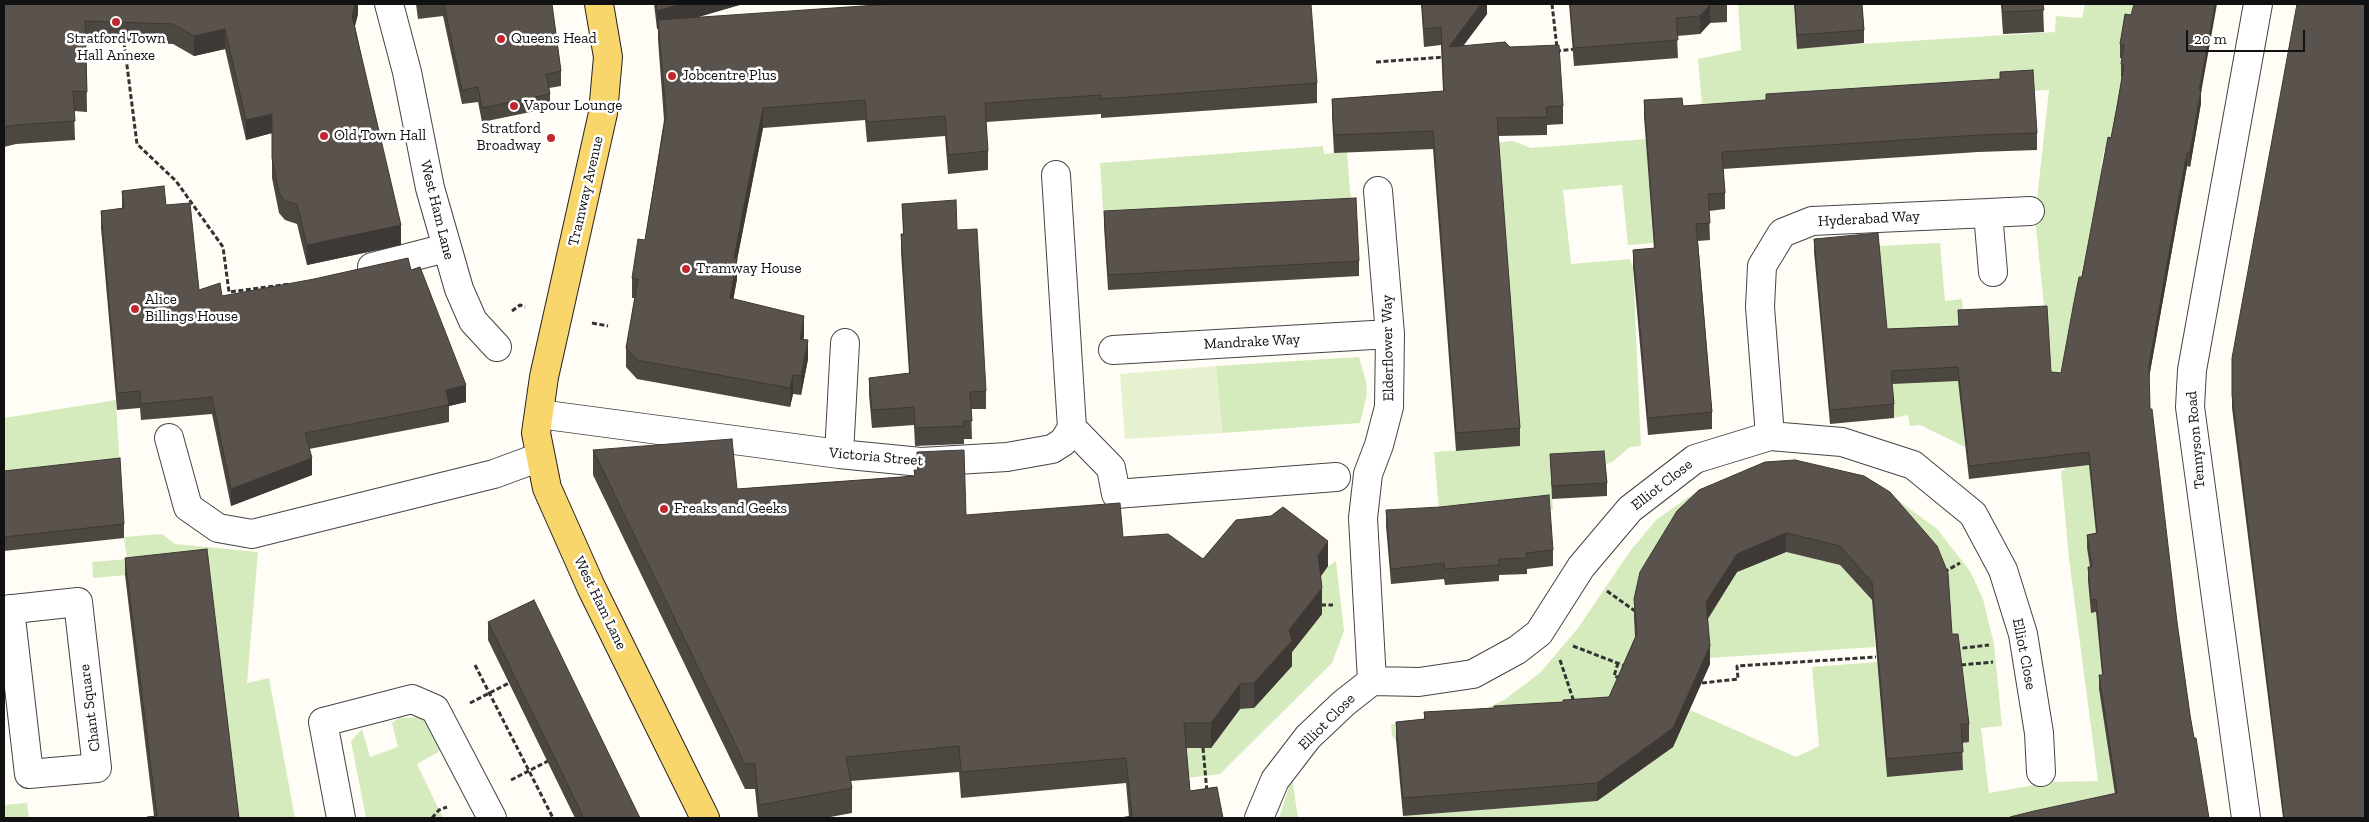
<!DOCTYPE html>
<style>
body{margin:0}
#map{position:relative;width:2369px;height:822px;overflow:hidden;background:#fffdf5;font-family:"Zilla Slab",serif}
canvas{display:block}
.frame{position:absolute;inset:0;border:5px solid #111;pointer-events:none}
.scale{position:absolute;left:2186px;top:30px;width:119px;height:22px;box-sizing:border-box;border:2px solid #111;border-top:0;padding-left:6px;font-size:15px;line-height:18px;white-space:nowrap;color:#111;-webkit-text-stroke:4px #fff;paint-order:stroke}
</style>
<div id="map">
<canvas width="2369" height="822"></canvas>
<div class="frame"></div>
<div class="scale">20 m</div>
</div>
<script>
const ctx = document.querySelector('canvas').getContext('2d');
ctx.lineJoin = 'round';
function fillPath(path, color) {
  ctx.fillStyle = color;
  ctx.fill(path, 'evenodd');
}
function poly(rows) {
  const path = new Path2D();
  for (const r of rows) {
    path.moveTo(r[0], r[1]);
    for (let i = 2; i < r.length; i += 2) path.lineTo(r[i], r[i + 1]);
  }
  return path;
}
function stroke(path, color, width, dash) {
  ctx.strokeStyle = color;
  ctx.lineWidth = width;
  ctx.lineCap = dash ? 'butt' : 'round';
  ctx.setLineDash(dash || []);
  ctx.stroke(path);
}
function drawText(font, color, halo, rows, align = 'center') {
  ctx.font = font + ' "Zilla Slab",serif';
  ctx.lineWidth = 5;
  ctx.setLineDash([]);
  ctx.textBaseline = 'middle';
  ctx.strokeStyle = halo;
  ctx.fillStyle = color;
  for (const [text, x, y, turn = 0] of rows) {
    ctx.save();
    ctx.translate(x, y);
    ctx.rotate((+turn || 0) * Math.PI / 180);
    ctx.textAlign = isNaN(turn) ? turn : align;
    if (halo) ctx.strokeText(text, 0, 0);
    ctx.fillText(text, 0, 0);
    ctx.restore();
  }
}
const green = poly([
 [1738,4,1794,4,1797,48,2055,32,2056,16,2082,18,2085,4,2137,4,2132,28,2125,28,2120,57,2124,59,2121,77,2157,84,2154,104,2121,98,2111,151,2104,150,2101,166,2141,174,2139,187,2114,182,2112,189,2100,187,2098,196,2108,199,2106,214,2133,219,2132,227,2116,224,2114,233,2093,229,2088,260,2124,267,2122,281,2107,278,2104,295,2079,290,2076,308,2116,315,2115,322,2114,326,2074,318,2068,352,2107,360,2106,396,2079,397,2080,414,2091,413,2091,429,2109,428,2109,434,2074,438,2075,455,2088,454,2091,478,2113,475,2114,479,2099,481,2100,490,2092,491,2094,509,2101,508,2102,517,2118,515,2119,528,2098,531,2099,546,2087,548,2090,565,2124,560,2126,575,2088,581,2091,613,2129,608,2132,621,2099,625,2104,658,2136,654,2137,662,2101,666,2103,689,2099,689,2102,707,2122,705,2123,711,2144,708,2145,714,2111,718,2113,737,2110,738,2112,754,2149,749,2150,756,2110,761,2111,771,2121,770,2123,784,2147,781,2150,798,2130,802,2132,816,2106,818,2104,809,2081,813,2082,818,1403,818,1403,816,1590,801,1589,789,1617,787,1673,747,1690,710,1796,757,1819,746,1812,667,1877,662,1887,777,1963,770,1961,743,1968,742,1968,731,1966,720,1959,720,1954,671,1962,670,1960,653,1952,653,1948,591,1937,565,1890,510,1864,494,1795,478,1765,480,1699,508,1677,529,1640,590,1634,618,1637,657,1649,656,1649,675,1646,683,1627,675,1619,694,1636,703,1632,713,1598,736,1585,737,1583,717,1563,719,1563,725,1515,729,1514,723,1494,725,1495,732,1445,736,1444,730,1438,730,1425,731,1425,737,1396,740,1392,736,1391,724,1468,717,1504,700,1540,673,1578,628,1631,550,1657,519,1696,492,1731,477,1760,469,1790,464,1840,476,1887,492,1937,529,1970,571,1983,599,1994,644,2002,726,1981,728,1989,793,2052,782,2098,781,2069,559,2061,471,2065,470,2053,397,1961,406,1965,447,1920,425,1910,426,1908,415,1894,418,1878,246,1940,243,1945,301,1962,299,1964,323,1958,323,1959,339,1944,340,1946,381,2041,376,2053,395,2035,218,2049,90,2033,91,2032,87,2000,89,2000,96,1767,111,1766,117,1714,120,1714,127,1704,128,1698,59,1741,50],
 [1646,139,1653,243,1628,245,1622,185,1563,190,1571,264,1630,259,1633,267,1641,446,1630,447,1612,462,1604,465,1550,468,1553,510,1522,510,1440,522,1434,452,1520,446,1499,166,1435,149,1513,141,1531,148],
 [1323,146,1324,154,1347,152,1350,192,1355,212,1104,226,1100,163],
 [1359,357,1366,381,1367,394,1360,423,1222,433,1216,366],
 [116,400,120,472,4,485,4,418],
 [162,534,175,544,258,552,247,683,269,678,295,818,238,818,138,574,93,578,92,562,127,559,124,537],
 [1785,552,1840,565,1876,605,1878,630,1874,631,1875,647,1709,658,1706,620,1737,572],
 [1336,561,1344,631,1332,663,1220,774,1187,778,1174,748,1211,748,1240,709,1254,708,1291,666,1289,655,1322,614,1318,580,1327,567],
 [418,717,429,724,440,751,417,764,443,818,366,818,351,741,362,729,370,757,398,747,392,723,399,718],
 [1292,778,1298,818,1279,818],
 [27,803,29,818,4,818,4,805]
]);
const pitch = poly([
 [1216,366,1222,433,1125,439,1120,374]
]);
const path = poly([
 [1552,4,1557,48],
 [124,42,137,144,176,181,223,247,229,292,290,284],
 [1556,51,1575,49],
 [1376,62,1445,57],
 [512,311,520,305,525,307],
 [592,323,608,326],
 [1944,572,1960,563],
 [1607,591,1635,611],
 [1321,605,1333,605],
 [1573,646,1625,666],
 [1955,649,1989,645],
 [1560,660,1574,702],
 [1618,663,1614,676,1620,678],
 [475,665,553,818],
 [1961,665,1993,662],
 [1702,683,1738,679,1737,666,1876,657],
 [470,703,509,683],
 [1203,748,1207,792],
 [511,780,548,761],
 [432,818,439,810,447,807]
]);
const minor = poly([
 [389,4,407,72,430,188,459,289,473,321,497,347],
 [1988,213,2030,211],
 [372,267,446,248],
 [1113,350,1390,334],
 [539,414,839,454,921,462,1007,457,1052,449,1063,442,1072,428,1056,175],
 [1072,428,1111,468,1116,494,1336,477],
 [1770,436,1760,307,1762,266,1782,233,1812,221,1988,213,1993,272],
 [169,438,188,507,218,528,252,534,494,474,540,457],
 [839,454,845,343],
 [4,610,78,602,97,768,29,774,10,609],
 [1372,681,1363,518,1368,474,1379,445,1389,407,1390,334,1378,191],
 [341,818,323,722,412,699,435,709,492,818],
 [1259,818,1275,780,1308,737,1344,703,1372,681,1419,682,1473,674,1517,650,1539,633,1581,567,1630,509,1695,459,1770,436,1842,442,1913,465,1973,514,2003,570,2023,634,2039,733,2041,772],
 [2246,818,2190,407,2192,370,2258,4]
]);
const major = poly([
 [599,4,608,57,603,113,544,377,536,433,547,488,591,587,705,818]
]);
const wall = poly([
 [4,4,358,4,358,14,355,26,401,245,307,265,297,224,285,220,279,213,272,178,272,133,246,140,225,49,194,56,173,44,86,40,87,112,74,111,75,140,16,144,4,147],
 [416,4,552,4,561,71,561,86,549,88,550,94,550,108,482,122,478,102,462,104,443,16,418,19],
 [654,4,743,4,696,17,1317,83,1317,103,1101,118,1101,114,986,122,988,151,988,170,948,174,945,136,867,142,865,120,763,128,737,260,737,279,733,299,804,336,803,339,808,359,801,395,793,394,790,407,637,379,626,367,626,348,635,298,632,298,632,278,645,240,664,120,658,40,658,29,657,29],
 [1421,4,1487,4,1487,14,1463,46,1563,106,1563,124,1547,125,1547,135,1498,136,1520,428,1520,446,1456,451,1433,149,1334,153,1332,116,1332,99,1443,91,1441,45,1424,47],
 [1569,4,1727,4,1727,22,1710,23,1700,34,1677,36,1678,58,1574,66],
 [1794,4,1862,4,1864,30,1864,43,1797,49],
 [2001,4,2043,4,2044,32,2003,34],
 [2125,14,2201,93,2201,103,2190,167,2187,166,2149,377,2150,409,2177,622,2190,715,2209,818,2115,794,2099,689,2099,675,2102,675,2096,612,2091,613,2088,581,2088,567,2090,567,2087,548,2087,535,2096,533,2089,465,1969,479,1958,381,1892,384,1894,404,1894,418,1830,424,1814,252,1814,239,1887,329,1959,326,1958,310,2051,372,2061,373,2111,138,2122,77,2121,77,2121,64,2122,58,2120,58,2120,44],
 [1644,100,1683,106,2037,133,2037,150,1978,152,1723,169,1725,193,1725,209,1709,211,1710,240,1698,241,1712,412,1712,429,1648,435,1633,267,1633,250,1654,249,1644,117],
 [122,191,166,205,199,290,222,296,411,270,466,402,449,406,449,422,309,449,312,475,231,506,212,414,141,420,140,408,117,410,101,228,101,211,122,209],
 [902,204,957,230,986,391,986,409,971,409,972,439,964,439,964,444,915,446,914,425,872,428,869,395,869,378,909,373,901,252,901,234,903,234],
 [1104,211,1359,261,1359,276,1108,290,1104,226],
 [2232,358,2365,818,2283,818,2232,408],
 [593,450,737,489,914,476,917,470,917,452,966,515,1123,537,1203,559,1328,566,1321,576,1322,614,1292,652,1292,666,1254,708,1240,709,1211,748,1186,748,1190,791,1217,787,1129,817,1126,783,961,798,959,772,851,781,852,788,852,813,825,818,758,818,755,789,745,789,593,475],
 [1550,454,1607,483,1607,496,1552,499],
 [1765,462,1952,634,1969,724,1969,742,1962,743,1963,770,1887,777,1872,600,1840,565,1786,552,1737,572,1708,619,1710,664,1673,747,1597,801,1403,816,1396,740,1396,722,1424,719,1424,712,1494,708,1563,702,1609,697,1635,637,1634,618,1634,599],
 [4,471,124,524,124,538,4,551],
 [1386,510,1553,550,1553,566,1527,569,1527,574,1499,575,1499,581,1445,585,1444,579,1391,584,1386,526],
 [125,558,239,818,154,816,125,575],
 [488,622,640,818,575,818,488,640]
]);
const shadedWall = poly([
 [355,4,358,4,358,14,352,36,352,16],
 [681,4,743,4,658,29,658,20,658,29,657,29,657,11],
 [1481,4,1487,4,1487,14,1449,65,1449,47],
 [2215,4,2217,4,2201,93,2201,103,2190,167,2190,153,2199,90],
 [1710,5,1710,23,1700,34,1700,16],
 [225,29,225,49,194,56,194,36],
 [763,108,763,128,737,260,737,279,730,318,730,298,734,258],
 [272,114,272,133,246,140,246,120],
 [2187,153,2187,166,2149,378,2149,365],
 [401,225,401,245,307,265,307,245],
 [804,316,804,336,800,358,800,339],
 [808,340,808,359,801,395,801,376],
 [793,375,793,394,790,407,790,388],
 [466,385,466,402,449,406,446,390],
 [312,458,312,475,231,506,231,489],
 [1786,533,1786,552,1737,572,1706,620,1706,602,1737,554],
 [1328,541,1328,566,1318,580,1318,555],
 [1322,588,1322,614,1292,652,1292,666,1254,708,1254,683,1289,630],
 [1710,646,1710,664,1673,747,1597,801,1597,783],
 [1240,684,1240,709,1211,748,1211,723]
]);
const building = poly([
 [4,4,355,4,352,16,401,225,307,245,297,204,285,201,279,193,272,158,272,114,246,120,225,29,194,36,173,24,85,21,87,92,73,91,75,121,16,125,4,127,4,4],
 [444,4,552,4,561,71,546,74,550,94,482,108,478,87,462,90,444,4],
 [656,4,681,4,657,11,656,4],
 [892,4,1311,4,1317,83,1101,99,1101,95,985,103,988,151,948,155,945,116,867,122,865,100,763,108,734,258,737,259,730,298,804,316,800,339,808,340,801,376,793,375,790,388,637,360,626,348,638,279,632,278,638,239,645,240,666,114,658,20,892,4],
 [1422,4,1481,4,1449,47,1505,42,1510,47,1559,45,1563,106,1546,107,1547,117,1497,118,1520,428,1456,433,1433,131,1334,135,1332,99,1444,91,1441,27,1424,29,1422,4],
 [1570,4,1725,4,1710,5,1700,16,1676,18,1678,40,1574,48,1570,4],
 [1795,4,1862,4,1864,30,1797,35,1795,4],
 [2002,4,2043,4,2044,10,2003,12,2002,4],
 [2134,4,2215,4,2199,90,2201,90,2190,153,2187,153,2149,365,2150,409,2152,409,2177,622,2190,715,2194,738,2196,738,2209,818,2010,818,2010,817,2034,811,2117,793,2099,675,2103,675,2096,599,2091,600,2088,567,2092,567,2087,535,2097,533,2089,452,1969,466,1958,367,1891,371,1894,404,1830,410,1814,239,1878,233,1887,329,1959,326,1958,310,2047,306,2051,372,2061,373,2074,302,2079,277,2082,277,2108,137,2111,138,2117,107,2124,65,2121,64,2124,45,2120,44,2125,14,2131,15,2134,4],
 [2297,4,2365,4,2365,818,2284,818,2232,395,2232,358,2297,4],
 [2033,70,2037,133,1978,135,1722,152,1725,193,1708,194,1710,223,1696,224,1712,412,1648,418,1633,250,1655,248,1644,100,1682,98,1683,106,1766,100,1766,94,2000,79,2000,72,2033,70],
 [164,186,166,205,190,203,199,290,220,283,222,296,314,279,408,258,411,270,420,267,466,385,446,390,449,405,305,433,312,458,231,489,212,397,141,404,140,391,117,393,101,211,124,208,122,191,164,186],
 [1356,198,1359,261,1108,275,1104,211,1356,198],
 [956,200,957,230,977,229,986,391,970,392,972,421,963,421,964,426,915,428,914,407,872,410,869,378,910,373,901,234,904,234,902,204,956,200],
 [732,439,737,489,915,476,914,470,918,470,917,452,964,450,966,515,1120,503,1123,537,1168,534,1203,559,1236,520,1271,516,1283,507,1328,541,1318,555,1322,588,1289,630,1292,641,1254,683,1240,684,1211,723,1184,723,1190,791,1217,787,1223,818,1120,818,1132,816,1126,758,961,772,959,746,846,757,852,788,759,805,755,764,745,764,593,450,732,439],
 [1604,451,1607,483,1552,486,1550,454,1604,451],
 [120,458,124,524,4,537,4,471,120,458],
 [1795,460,1864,476,1890,492,1937,546,1948,573,1952,634,1958,634,1969,724,1961,724,1963,752,1887,759,1872,582,1840,546,1786,533,1737,554,1706,602,1710,646,1673,728,1597,783,1403,798,1396,722,1425,719,1424,712,1494,708,1494,706,1563,702,1563,700,1609,697,1637,634,1634,599,1640,572,1677,511,1699,490,1765,462,1795,460],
 [1549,495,1553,550,1526,553,1527,558,1499,559,1499,565,1445,569,1444,563,1391,569,1386,510,1440,507,1549,495],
 [207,549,239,818,147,818,147,817,157,816,125,558,207,549],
 [534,600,640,818,584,818,488,622,534,600]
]);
const markers = [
 [116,22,5,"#c4262e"],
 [501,39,5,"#c4262e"],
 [672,76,5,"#c4262e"],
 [514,106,5,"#c4262e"],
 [324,136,5,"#c4262e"],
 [551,138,5,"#c4262e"],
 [686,269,5,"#c4262e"],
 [135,309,5,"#c4262e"],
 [664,509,5,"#c4262e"]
];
const poiNames = [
 ["Stratford Town",116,39,"center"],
 ["Hall Annexe",116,56,"center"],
 ["Queens Head",511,39],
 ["Jobcentre Plus",682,76],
 ["Vapour Lounge",524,106],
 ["Stratford",541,129,"right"],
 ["Broadway",541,146,"right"],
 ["Old Town Hall",334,136],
 ["Tramway House",696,269],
 ["Alice",145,300],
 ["Billings House",145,317],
 ["Freaks and Geeks",674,509]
];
const streetNames = [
 ["Tramway Avenue",586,191,-77],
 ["West Ham Lane",437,210,76],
 ["Hyderabad Way",1869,219,-3],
 ["Mandrake Way",1252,342,-3],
 ["Elderflower Way",1388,348,-91],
 ["Tennyson Road",2196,440,-95],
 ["Victoria Street",876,457,5],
 ["Elliot Close",1662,485,-38],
 ["West Ham Lane",600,603,64],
 ["Elliot Close",2024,654,79],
 ["Chant Square",90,708,-97],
 ["Elliot Close",1327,722,-45]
];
fillPath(green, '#d5ebbd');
fillPath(pitch, '#e6f2cf');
stroke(minor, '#444', 30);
stroke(major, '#222', 30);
stroke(path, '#333', 3, [5, 2.5]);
stroke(minor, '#fff', 28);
stroke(major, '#f9d66b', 28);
fillPath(wall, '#4d4742');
fillPath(shadedWall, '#3f3936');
fillPath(building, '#5a524d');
stroke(building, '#3f3936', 1);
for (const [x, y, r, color] of markers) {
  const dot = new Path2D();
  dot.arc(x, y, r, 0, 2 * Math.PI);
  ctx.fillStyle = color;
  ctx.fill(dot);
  stroke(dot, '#fff', 2);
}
drawText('15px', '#111', '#fff', poiNames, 'left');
drawText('15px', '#111', '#fff', streetNames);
</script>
